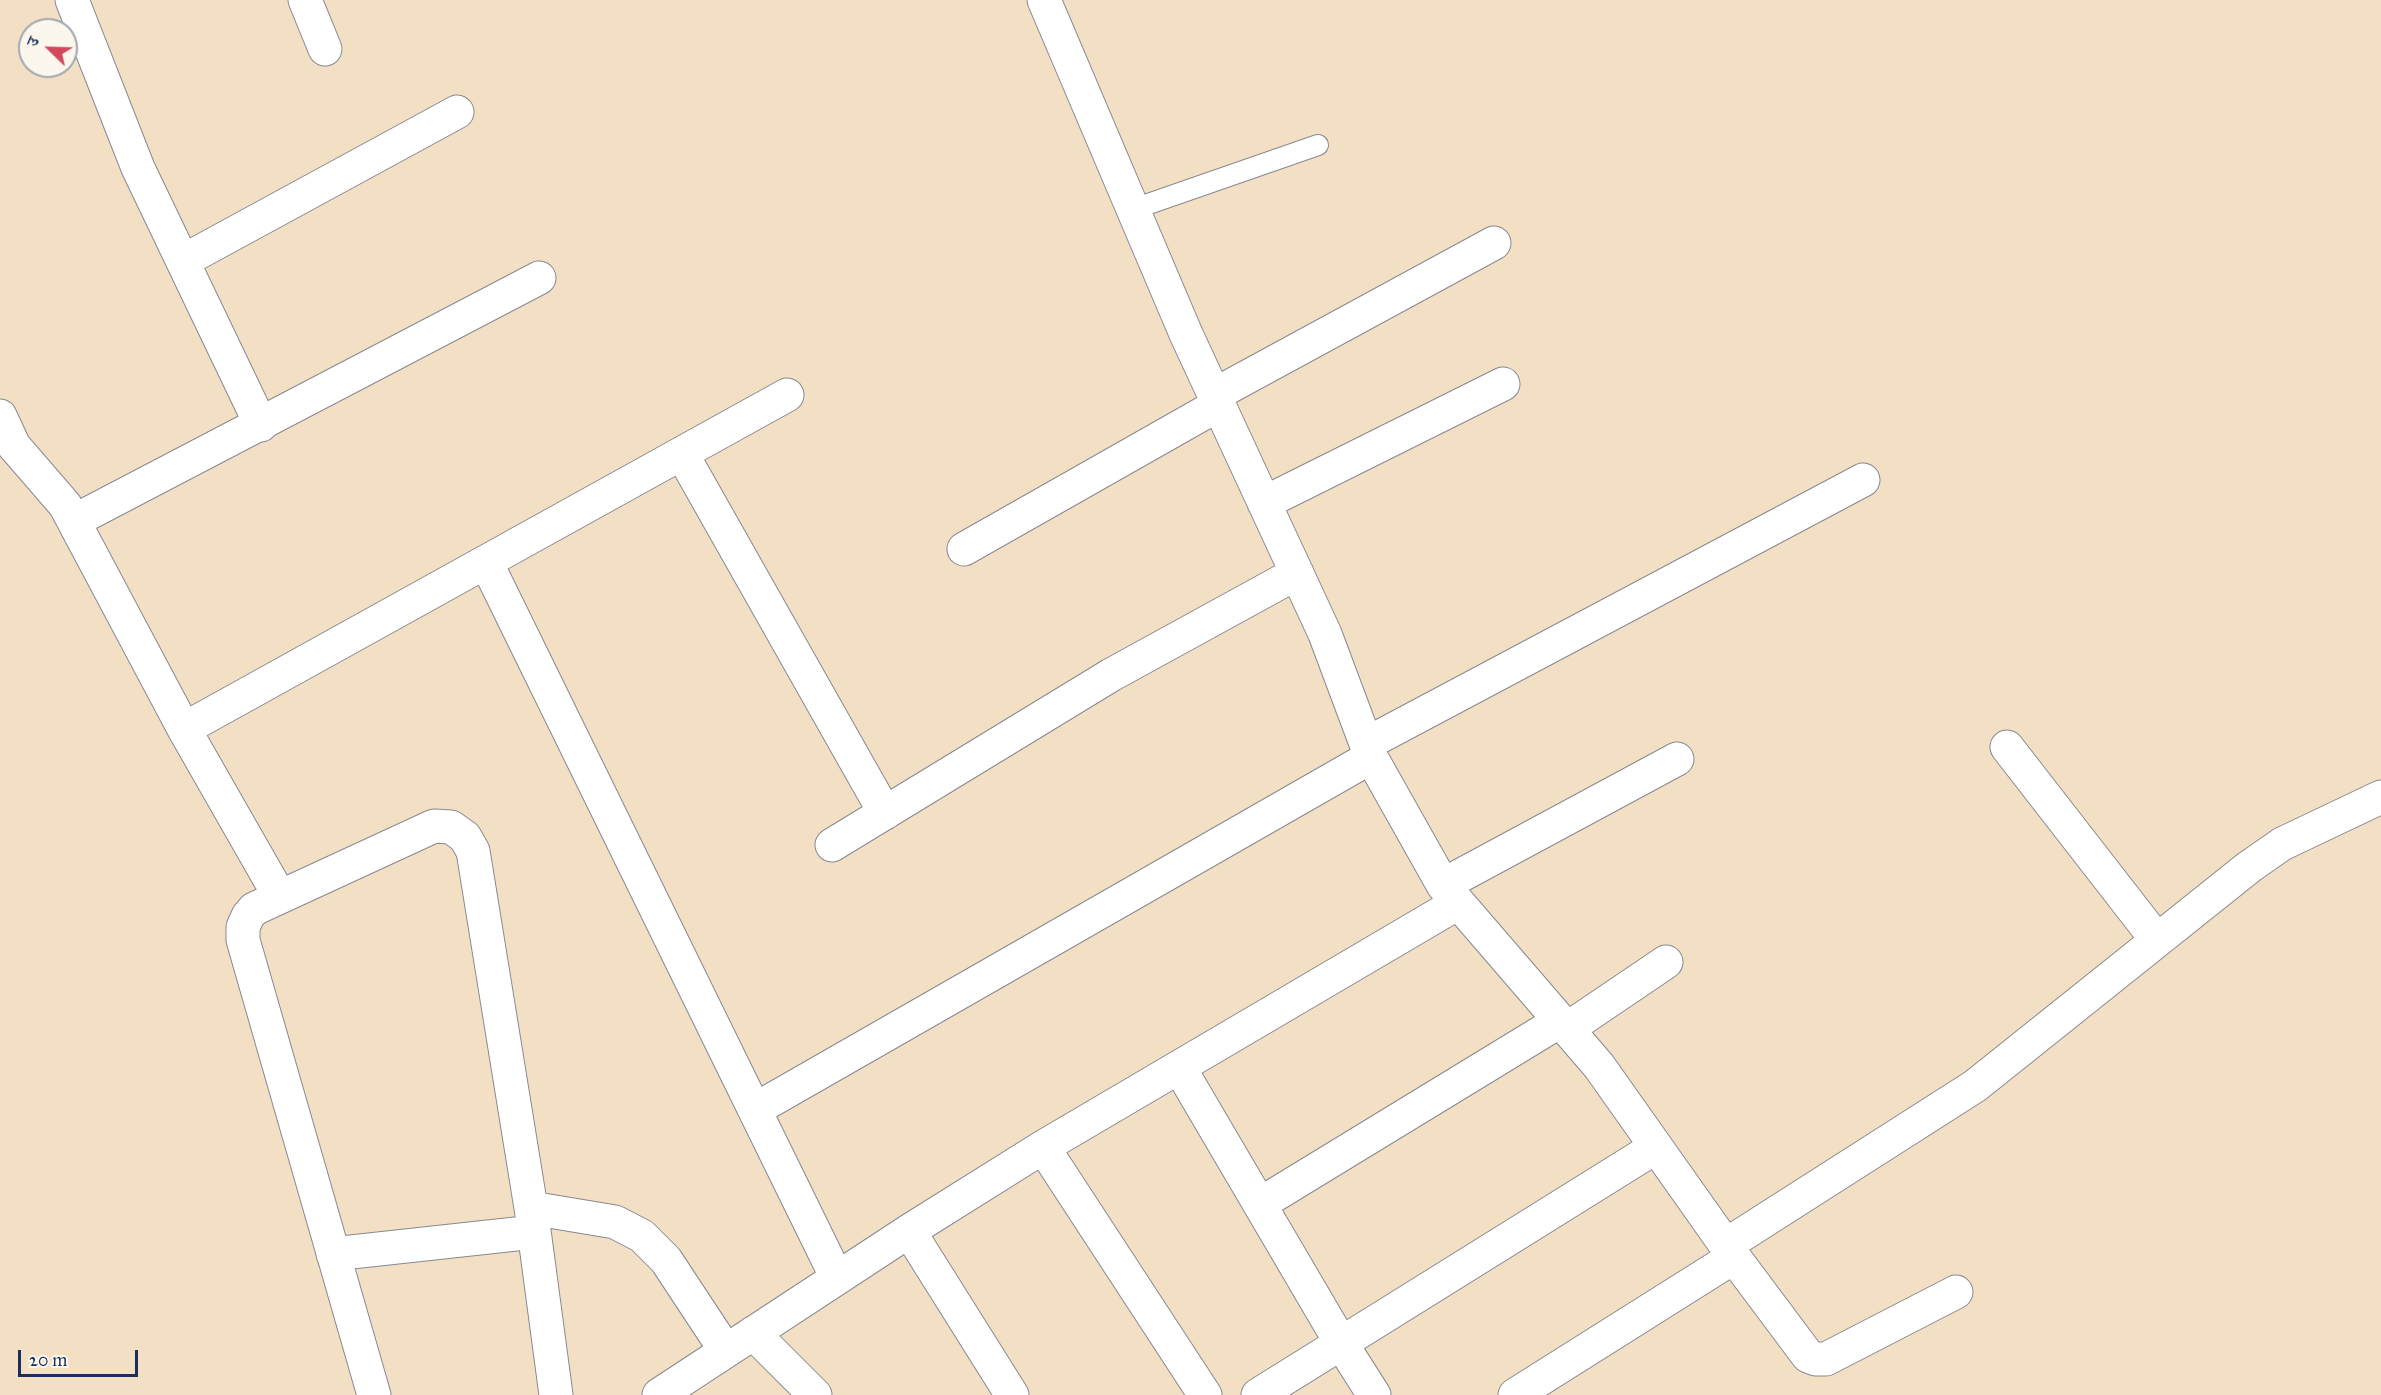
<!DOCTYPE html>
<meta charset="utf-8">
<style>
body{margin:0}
#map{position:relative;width:2381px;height:1395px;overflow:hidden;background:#f3e0c4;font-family:"IM FELL Great Primer","Noto Serif Devanagari",serif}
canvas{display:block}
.north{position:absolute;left:18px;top:18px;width:60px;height:60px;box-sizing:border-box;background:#fbf7ec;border:2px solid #a1a7b3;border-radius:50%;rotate:293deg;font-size:16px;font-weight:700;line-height:24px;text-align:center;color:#1b2f5e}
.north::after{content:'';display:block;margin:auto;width:21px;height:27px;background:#d1495b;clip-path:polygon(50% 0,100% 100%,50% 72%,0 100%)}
.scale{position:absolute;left:18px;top:1350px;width:120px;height:27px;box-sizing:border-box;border:3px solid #1b2f5e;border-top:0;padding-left:8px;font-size:18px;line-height:21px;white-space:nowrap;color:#1b2f5e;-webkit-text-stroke:4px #fbf7ec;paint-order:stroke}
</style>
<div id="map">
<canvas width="2381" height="1395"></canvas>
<div class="north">उ</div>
<div class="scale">20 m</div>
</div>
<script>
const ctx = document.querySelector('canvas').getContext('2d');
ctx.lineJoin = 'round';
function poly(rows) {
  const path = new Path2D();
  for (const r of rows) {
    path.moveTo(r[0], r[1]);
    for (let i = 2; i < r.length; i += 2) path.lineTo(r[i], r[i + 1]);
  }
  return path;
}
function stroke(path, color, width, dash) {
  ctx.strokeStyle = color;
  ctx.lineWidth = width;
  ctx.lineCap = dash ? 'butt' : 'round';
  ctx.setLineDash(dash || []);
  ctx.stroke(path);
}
const lane = poly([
 [1131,210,1318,145]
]);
const street = poly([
 [72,0,138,168,261,425],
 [305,0,325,49],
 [1044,0,1186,334,1325,634,1371,757,1443,885,1599,1066,1734,1257,1808,1356,1816,1359,1826,1359,1956,1292],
 [183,261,457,112],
 [1214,395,1494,243],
 [0,416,14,446,65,505,184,729,280,897],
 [682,454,885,813],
 [1264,503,1503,384],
 [74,521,539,278],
 [964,549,1218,405],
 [486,562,837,1278],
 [184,729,787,395],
 [1366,744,1863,480],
 [2007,747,2157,940],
 [832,845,1111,675,1297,573],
 [1443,885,1677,759],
 [1567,1029,1666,962],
 [1179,1067,1341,1343,1374,1395],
 [756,1109,1371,757],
 [1043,1147,1205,1395],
 [1260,1204,1560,1021],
 [531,1208,615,1222,642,1236,666,1260,726,1351],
 [909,1231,1012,1395],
 [1726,1245,1975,1086,2249,867,2282,844,2381,797],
 [333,1254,534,1232],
 [753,1333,815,1395],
 [374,1395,243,940,243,927,248,916,254,909,434,826,451,827,465,837,473,851,531,1208,556,1395],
 [659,1395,909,1231,1043,1147,1458,903],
 [1258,1395,1656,1147],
 [1515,1395,1734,1257]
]);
stroke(lane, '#878891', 22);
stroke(street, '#878891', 35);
stroke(lane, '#fff', 20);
stroke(street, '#fff', 33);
</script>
